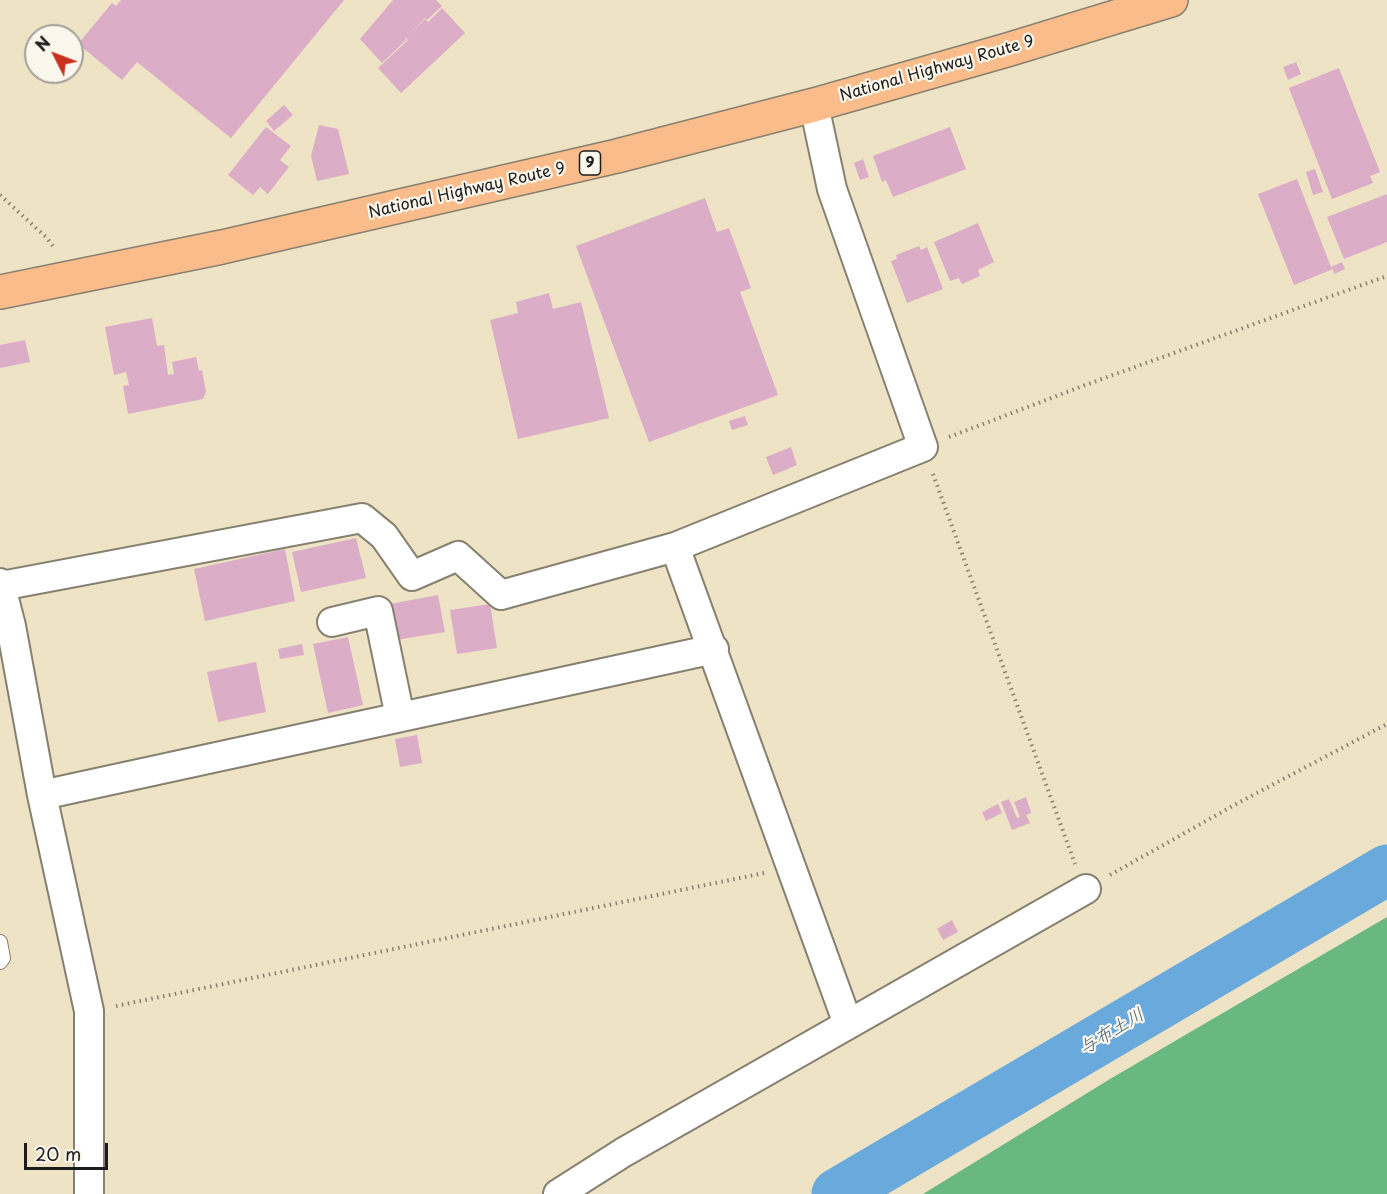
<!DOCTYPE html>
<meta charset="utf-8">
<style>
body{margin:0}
#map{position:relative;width:1387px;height:1194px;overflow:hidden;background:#efe3c5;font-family:"Playpen Sans",sans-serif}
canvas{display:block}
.north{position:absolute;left:24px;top:24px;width:60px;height:60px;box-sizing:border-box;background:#fbf7ec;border:2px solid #a29f99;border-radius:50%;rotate:312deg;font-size:16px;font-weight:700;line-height:24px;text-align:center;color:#1c1c1c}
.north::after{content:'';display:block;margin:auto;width:21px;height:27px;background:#c8321e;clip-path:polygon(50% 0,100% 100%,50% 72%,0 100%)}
.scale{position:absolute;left:24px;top:1143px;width:84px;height:27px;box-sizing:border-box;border:3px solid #1c1c1c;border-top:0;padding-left:8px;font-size:18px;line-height:21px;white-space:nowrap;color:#1c1c1c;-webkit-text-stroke:4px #fbf7ec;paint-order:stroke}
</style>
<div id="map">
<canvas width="1387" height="1194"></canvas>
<div class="north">N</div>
<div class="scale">20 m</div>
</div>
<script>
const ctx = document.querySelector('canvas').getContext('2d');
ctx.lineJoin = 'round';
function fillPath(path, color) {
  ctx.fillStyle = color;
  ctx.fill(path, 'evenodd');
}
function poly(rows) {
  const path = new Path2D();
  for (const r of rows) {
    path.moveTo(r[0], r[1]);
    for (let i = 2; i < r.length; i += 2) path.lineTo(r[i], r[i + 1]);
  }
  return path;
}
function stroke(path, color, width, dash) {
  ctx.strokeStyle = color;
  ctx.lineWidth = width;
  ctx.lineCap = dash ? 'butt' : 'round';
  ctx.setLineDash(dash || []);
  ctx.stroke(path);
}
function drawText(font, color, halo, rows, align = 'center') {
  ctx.font = font + ' "Playpen Sans","Klee One",sans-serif';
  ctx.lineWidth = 4.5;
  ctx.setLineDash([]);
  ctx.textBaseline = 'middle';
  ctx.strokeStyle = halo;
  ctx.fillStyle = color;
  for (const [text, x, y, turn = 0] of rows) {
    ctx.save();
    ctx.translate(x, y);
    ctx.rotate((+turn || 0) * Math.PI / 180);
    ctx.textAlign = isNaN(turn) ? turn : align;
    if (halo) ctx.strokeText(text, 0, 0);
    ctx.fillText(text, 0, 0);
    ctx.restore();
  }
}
const forest = poly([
 [1387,917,1387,1194,923,1194,1110,1079]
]);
const river = poly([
 [837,1194,1387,870]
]);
const building = poly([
 [121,0,344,0,231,138,137,62,122,80,78,44,112,3,116,6],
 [393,0,436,0,442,6,427,20,425,18,407,36,425,19,428,22,442,8,465,33,401,93,378,68,408,40,405,37,406,40,382,63,360,39],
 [1296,62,1301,74,1288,80,1283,67],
 [1339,68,1380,172,1370,176,1373,183,1332,199,1289,88],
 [284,105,293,115,274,131,266,121],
 [319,125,338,129,349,174,317,181,311,156],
 [266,127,291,146,280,160,289,167,268,194,260,187,253,195,228,175],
 [950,127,966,169,893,197,886,180,882,182,873,156],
 [863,159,869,177,860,180,854,163],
 [1315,169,1323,192,1313,195,1306,172],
 [1297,179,1331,267,1342,262,1345,269,1334,274,1333,269,1294,285,1258,194],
 [1387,194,1387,242,1344,259,1327,217],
 [705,198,717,232,729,228,751,288,740,292,778,395,649,442,576,246],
 [978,223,994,262,978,270,980,276,962,284,959,278,950,281,934,242],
 [919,246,921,250,927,247,943,289,907,303,891,261,897,259,896,255],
 [549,293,553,309,581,302,609,418,518,439,490,320,518,313,516,302],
 [152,318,157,346,164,345,168,375,174,374,172,362,196,357,199,371,202,370,206,392,203,399,128,414,123,386,129,385,126,372,114,375,105,327],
 [25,340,30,362,0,368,0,345],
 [745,416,748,425,732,430,729,421],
 [791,447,797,465,773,475,766,457],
 [356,538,366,578,301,592,292,552],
 [285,549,295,601,205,621,194,569],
 [438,595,445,632,396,640,390,604],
 [490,604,497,648,457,654,450,610],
 [348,637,363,705,328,713,313,644],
 [302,644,304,655,280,659,278,649],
 [256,662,266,712,218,722,207,672],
 [417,735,422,763,400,767,395,739],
 [1026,797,1031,813,1026,815,1030,823,1012,830,1001,802,1009,799,1017,818,1020,817,1014,802],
 [998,804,1002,813,986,821,982,812],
 [952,920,958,932,943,940,937,929]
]);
const path = poly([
 [0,195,47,238,55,249],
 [949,437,1088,384,1387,276],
 [933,474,1075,864],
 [1110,875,1238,803,1387,724],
 [116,1006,764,873]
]);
const service = poly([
 [0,942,3,958,0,962]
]);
const minor = poly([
 [814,105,832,189,923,447,675,547,848,1024],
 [0,583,11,626,42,795,89,1011,89,1194],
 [1,586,362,518,384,536,412,576,458,556,501,595,675,547],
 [332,622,378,611,400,717],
 [42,795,714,649],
 [558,1194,624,1152,1086,889]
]);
const trunk = poly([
 [0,292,222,247,617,156,814,105,1007,50,1171,0]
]);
const shields = [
 [590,163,21]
];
const shieldNames = [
 ["9",590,163]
];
const streetNames = [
 ["National Highway Route 9",937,69,-16],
 ["National Highway Route 9",467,191,-13]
];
const waterNames = [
 ["与布土川",1112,1032,-31]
];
fillPath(forest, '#69b781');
stroke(river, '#69a9dc', 51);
fillPath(building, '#dbadc7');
stroke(service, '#868070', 16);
stroke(minor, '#868070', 32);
stroke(trunk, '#868070', 36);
stroke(path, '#868070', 4, [1.5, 4.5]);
stroke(service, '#fff', 14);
stroke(minor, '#fff', 28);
stroke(trunk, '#f9bc8a', 33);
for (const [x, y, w] of shields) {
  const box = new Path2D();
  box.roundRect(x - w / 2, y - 12, w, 24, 4.5);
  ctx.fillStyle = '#fbf7ec';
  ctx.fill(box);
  stroke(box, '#1c1c1c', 1.5);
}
drawText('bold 15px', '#1c1c1c', null, shieldNames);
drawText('16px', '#1c1c1c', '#fbf7ec', streetNames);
drawText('italic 18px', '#3f5b72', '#fbf7ec', waterNames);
</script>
